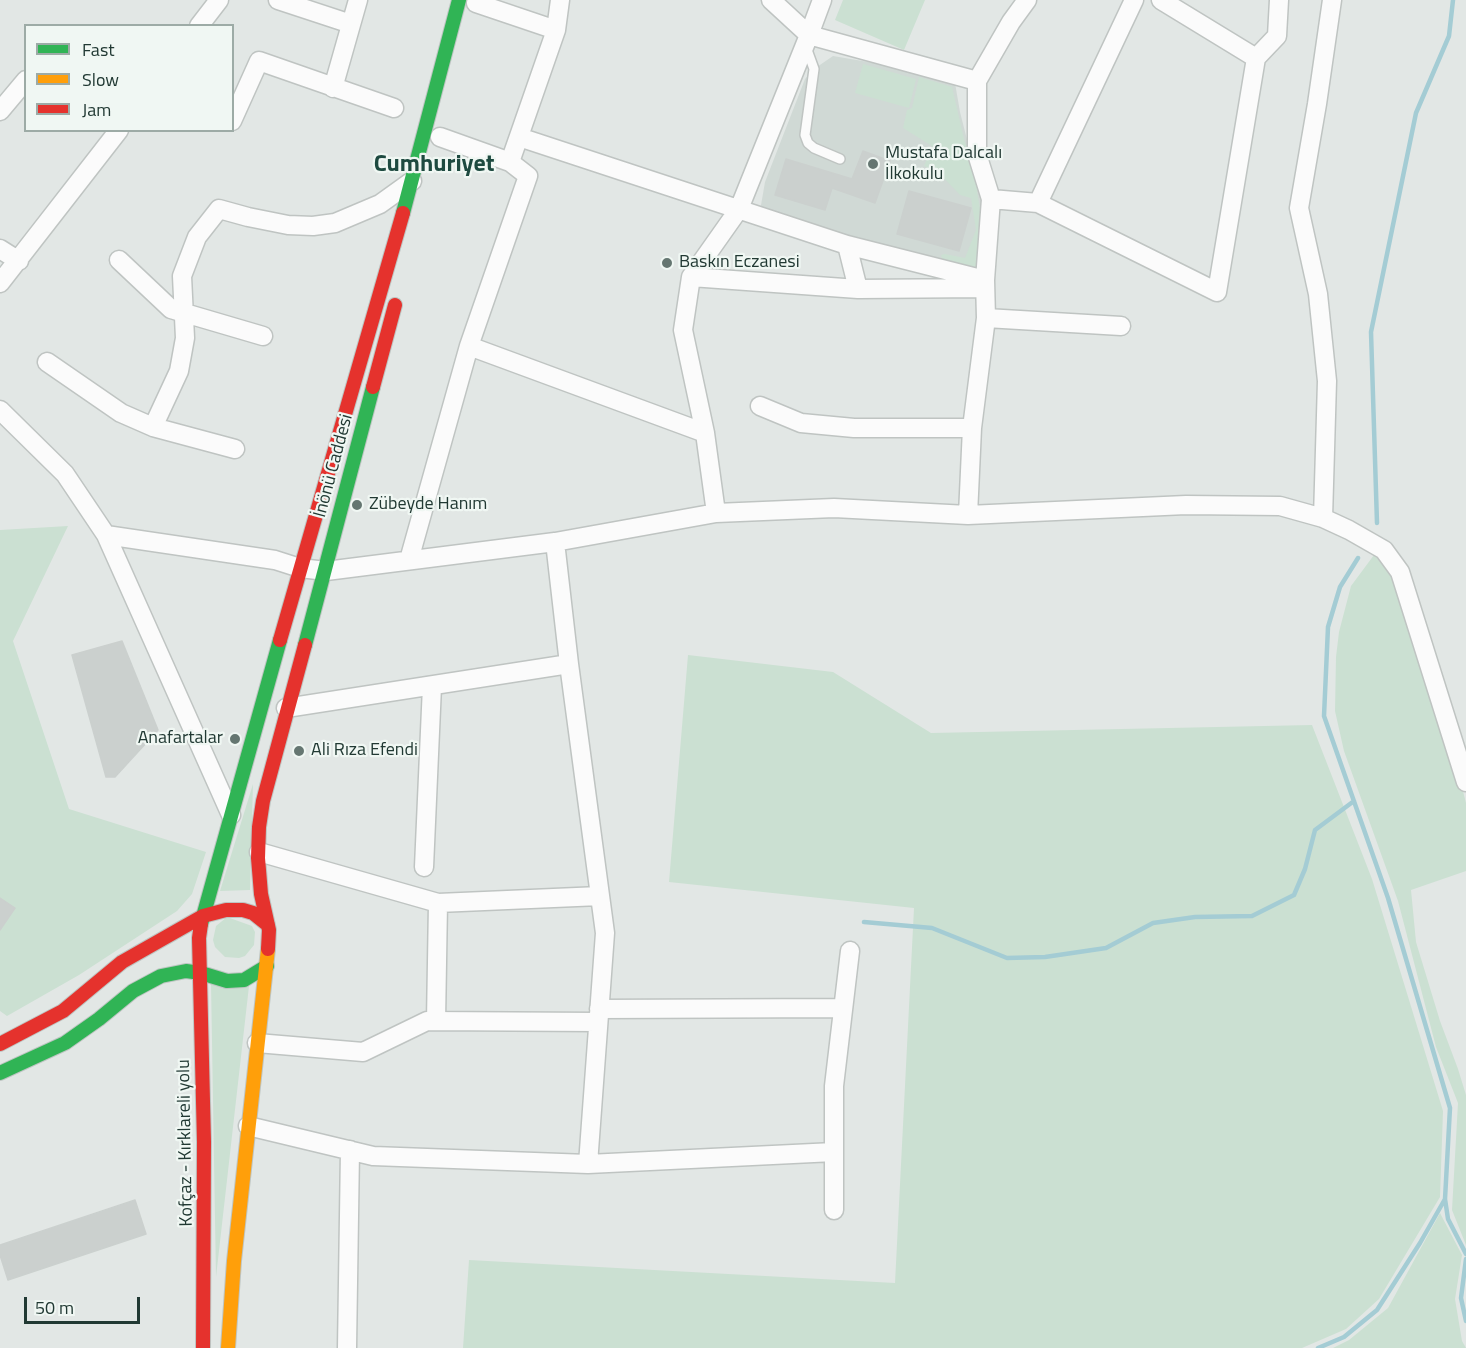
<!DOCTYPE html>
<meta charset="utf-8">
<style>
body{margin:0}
#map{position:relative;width:1466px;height:1348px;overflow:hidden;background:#e2e7e5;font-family:"Titillium Web",sans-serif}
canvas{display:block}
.legend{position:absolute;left:24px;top:24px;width:210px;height:108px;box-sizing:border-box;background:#f0f7f3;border:2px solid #9daba6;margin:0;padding:8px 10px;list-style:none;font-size:18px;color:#213933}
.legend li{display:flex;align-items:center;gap:12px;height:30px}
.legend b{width:30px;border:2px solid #9daba6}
.scale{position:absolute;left:24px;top:1297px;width:116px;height:27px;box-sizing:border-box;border:3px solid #213933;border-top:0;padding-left:8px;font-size:18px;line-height:21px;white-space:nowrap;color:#213933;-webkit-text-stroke:4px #f0f7f3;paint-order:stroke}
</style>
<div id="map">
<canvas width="1466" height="1348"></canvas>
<ul class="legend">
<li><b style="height:8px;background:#30b455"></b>Fast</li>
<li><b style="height:8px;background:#ff9f0a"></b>Slow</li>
<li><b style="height:8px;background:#e5322d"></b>Jam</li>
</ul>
<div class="scale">50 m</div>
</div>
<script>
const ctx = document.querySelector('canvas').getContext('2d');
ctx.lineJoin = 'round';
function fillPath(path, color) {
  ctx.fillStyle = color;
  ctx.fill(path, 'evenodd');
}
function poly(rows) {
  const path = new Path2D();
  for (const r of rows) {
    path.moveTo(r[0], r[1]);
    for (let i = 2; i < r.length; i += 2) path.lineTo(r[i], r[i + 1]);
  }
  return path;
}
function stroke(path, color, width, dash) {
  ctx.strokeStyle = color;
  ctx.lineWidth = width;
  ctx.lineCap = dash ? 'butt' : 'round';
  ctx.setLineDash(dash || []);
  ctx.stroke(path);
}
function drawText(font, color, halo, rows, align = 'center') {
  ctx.font = font + ' "Titillium Web",sans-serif';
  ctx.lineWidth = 4.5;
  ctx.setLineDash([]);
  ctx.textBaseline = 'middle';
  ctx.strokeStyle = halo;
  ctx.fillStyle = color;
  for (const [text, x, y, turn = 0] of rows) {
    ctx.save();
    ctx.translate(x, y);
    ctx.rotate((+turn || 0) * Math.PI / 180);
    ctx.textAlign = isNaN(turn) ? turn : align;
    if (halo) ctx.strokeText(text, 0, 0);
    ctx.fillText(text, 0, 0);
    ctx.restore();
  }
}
const built = poly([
 [833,56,886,65,955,83,960,112,980,191,985,223,980,267,904,253,760,211,765,182,805,79,814,69]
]);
const green = poly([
 [843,0,925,0,904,50,835,20],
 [863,64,916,79,909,108,855,93],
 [919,77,952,87,964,139,976,176,981,182,977,192,984,230,979,266,974,274,943,261,941,255,945,254,965,258,976,230,971,198,960,195,939,173,924,166,932,146,903,128,907,110,912,108],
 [68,526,13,641,69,809,206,852,192,894,177,911,79,975,7,1016,0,1011,0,530],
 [1374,555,1391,571,1453,752,1466,803,1466,871,1411,890,1416,942,1440,1021,1458,1069,1466,1095,1466,1245,1452,1210,1458,1103,1436,1047,1398,901,1344,751,1335,711,1336,657,1339,632,1351,586],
 [688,655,833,672,931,733,1312,725,1372,879,1443,1111,1440,1197,1379,1299,1346,1329,1302,1348,463,1348,469,1260,895,1283,914,908,669,882],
 [253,784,250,890,220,891],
 [227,917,252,926,255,932,254,945,245,956,239,958,225,957,215,947,213,940,216,926],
 [211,983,249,986,216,1277],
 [1440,1213,1462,1255,1455,1299,1462,1341,1466,1348,1333,1348,1349,1340,1388,1308]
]);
const stream = poly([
 [1377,523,1371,332,1416,113,1449,36,1453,0],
 [1358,558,1340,587,1328,627,1324,716,1388,898,1450,1108,1445,1199,1448,1219,1466,1254],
 [864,922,932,928,1007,958,1045,957,1106,948,1153,923,1195,917,1252,916,1294,895,1305,869,1315,830,1354,801],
 [1466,1259,1461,1298,1466,1321],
 [1318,1348,1344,1337,1377,1310,1420,1243,1445,1199]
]);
const building = poly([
 [863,151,890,161,875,203,832,188,825,210,775,195,786,159,852,179,863,151],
 [909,191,971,208,959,251,897,234,909,191],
 [122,641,158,730,115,777,106,777,72,655,122,641],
 [0,898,15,908,0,930,0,898],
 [135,1200,146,1234,8,1280,0,1255,0,1245,135,1200]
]);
const lane = poly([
 [806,47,814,69,805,135,808,143,814,148,840,159]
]);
const street = poly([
 [278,0,351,24],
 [822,0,809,35,977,81,977,154,991,199,985,280,986,318,972,428,968,515],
 [476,3,556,30],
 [199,26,219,0],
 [1256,58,1277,36,1279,0],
 [977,81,1011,22,1027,0],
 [333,88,358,0],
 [0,111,26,80],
 [232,121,259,61,394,108],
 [440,137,510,162],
 [519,137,847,245,985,280],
 [991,199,1038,203,1217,292,1256,58,1161,0],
 [1038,203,1134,0],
 [847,245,858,289],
 [0,249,19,261],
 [119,260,171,309,263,336],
 [691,277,858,289,985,288],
 [0,283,119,130],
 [986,318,1121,326],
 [469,346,705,433],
 [47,362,121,413,153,427,235,449],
 [760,406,801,423,854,428,972,428],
 [0,410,65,474,106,535,275,560,300,568,326,571,555,542,716,513,834,508,968,515,1186,505,1280,506,1323,518,1349,530,1384,550,1400,572,1466,782],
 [153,427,179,371,185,338,182,276,197,237,219,209,248,217,288,225,313,226,335,223,380,204,412,181],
 [716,513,705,433,683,330,691,277,739,209,809,35,771,0],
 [1323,518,1327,381,1318,294,1299,208,1317,104,1332,0],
 [106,535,231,815],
 [555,542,569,664,605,933,588,1164],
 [409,560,469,346,528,176,510,162,556,30,560,0],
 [286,708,569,664],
 [259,852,438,903],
 [424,867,432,686],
 [599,1009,843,1008],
 [436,1021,438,903,600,896],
 [257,1043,363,1052,427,1021,598,1022],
 [248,1126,373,1156,588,1164,834,1152],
 [834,1210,834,1086,850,951],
 [347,1348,350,1150]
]);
const fast = poly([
 [403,213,459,0],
 [305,645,373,387],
 [201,924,280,640],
 [0,1073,65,1043,99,1019,133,991,161,976,186,971,201,973,227,981,244,980,267,966]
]);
const slow = poly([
 [228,1348,234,1261,268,949]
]);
const jam = poly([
 [373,387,395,305],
 [280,640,403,213],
 [201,924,199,938,204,1142,203,1348],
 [268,949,269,930,261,894,258,858,259,827,263,801,305,645],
 [0,1044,63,1011,122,962,203,916,226,910,243,910,253,913,268,925]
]);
const markers = [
 [873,164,6,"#657671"],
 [667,263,6,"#657671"],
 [357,505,6,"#657671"],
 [235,739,6,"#657671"],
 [299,751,6,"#657671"]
];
const poiNames = [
 ["Mustafa Dalcalı",885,154],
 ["İlkokulu",885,175],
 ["Baskın Eczanesi",679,263],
 ["Zübeyde Hanım",369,505],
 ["Anafartalar",223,739,"right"],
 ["Ali Rıza Efendi",311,751]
];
const streetNames = [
 ["İnönü Caddesi",334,466,-75],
 ["Kofçaz - Kırklareli yolu",186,1143,-91]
];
const districtNames = [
 ["Cumhuriyet",434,165]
];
fillPath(built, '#d0d9d5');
fillPath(green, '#cbe0d2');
stroke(stream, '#a4ccd4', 4.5);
fillPath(building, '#cbd0ce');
stroke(building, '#cbd0ce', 1.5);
stroke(lane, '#bfc4c2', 12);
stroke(street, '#bfc4c2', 21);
stroke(fast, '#bec5c2', 16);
stroke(slow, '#bec5c2', 16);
stroke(jam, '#bec5c2', 16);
stroke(lane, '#fbfbfb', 9);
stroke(street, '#fbfbfb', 18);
stroke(fast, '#30b455', 14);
stroke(slow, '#ff9f0a', 14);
stroke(jam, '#e5322d', 14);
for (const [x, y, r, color] of markers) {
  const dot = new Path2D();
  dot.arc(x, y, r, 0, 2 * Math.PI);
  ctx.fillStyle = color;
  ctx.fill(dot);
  stroke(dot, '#f0f7f3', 2);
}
drawText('18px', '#213933', '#f0f7f3', poiNames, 'left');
drawText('18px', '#213933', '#f0f7f3', streetNames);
drawText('bold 24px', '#1e4a40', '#f0f7f3', districtNames);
</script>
